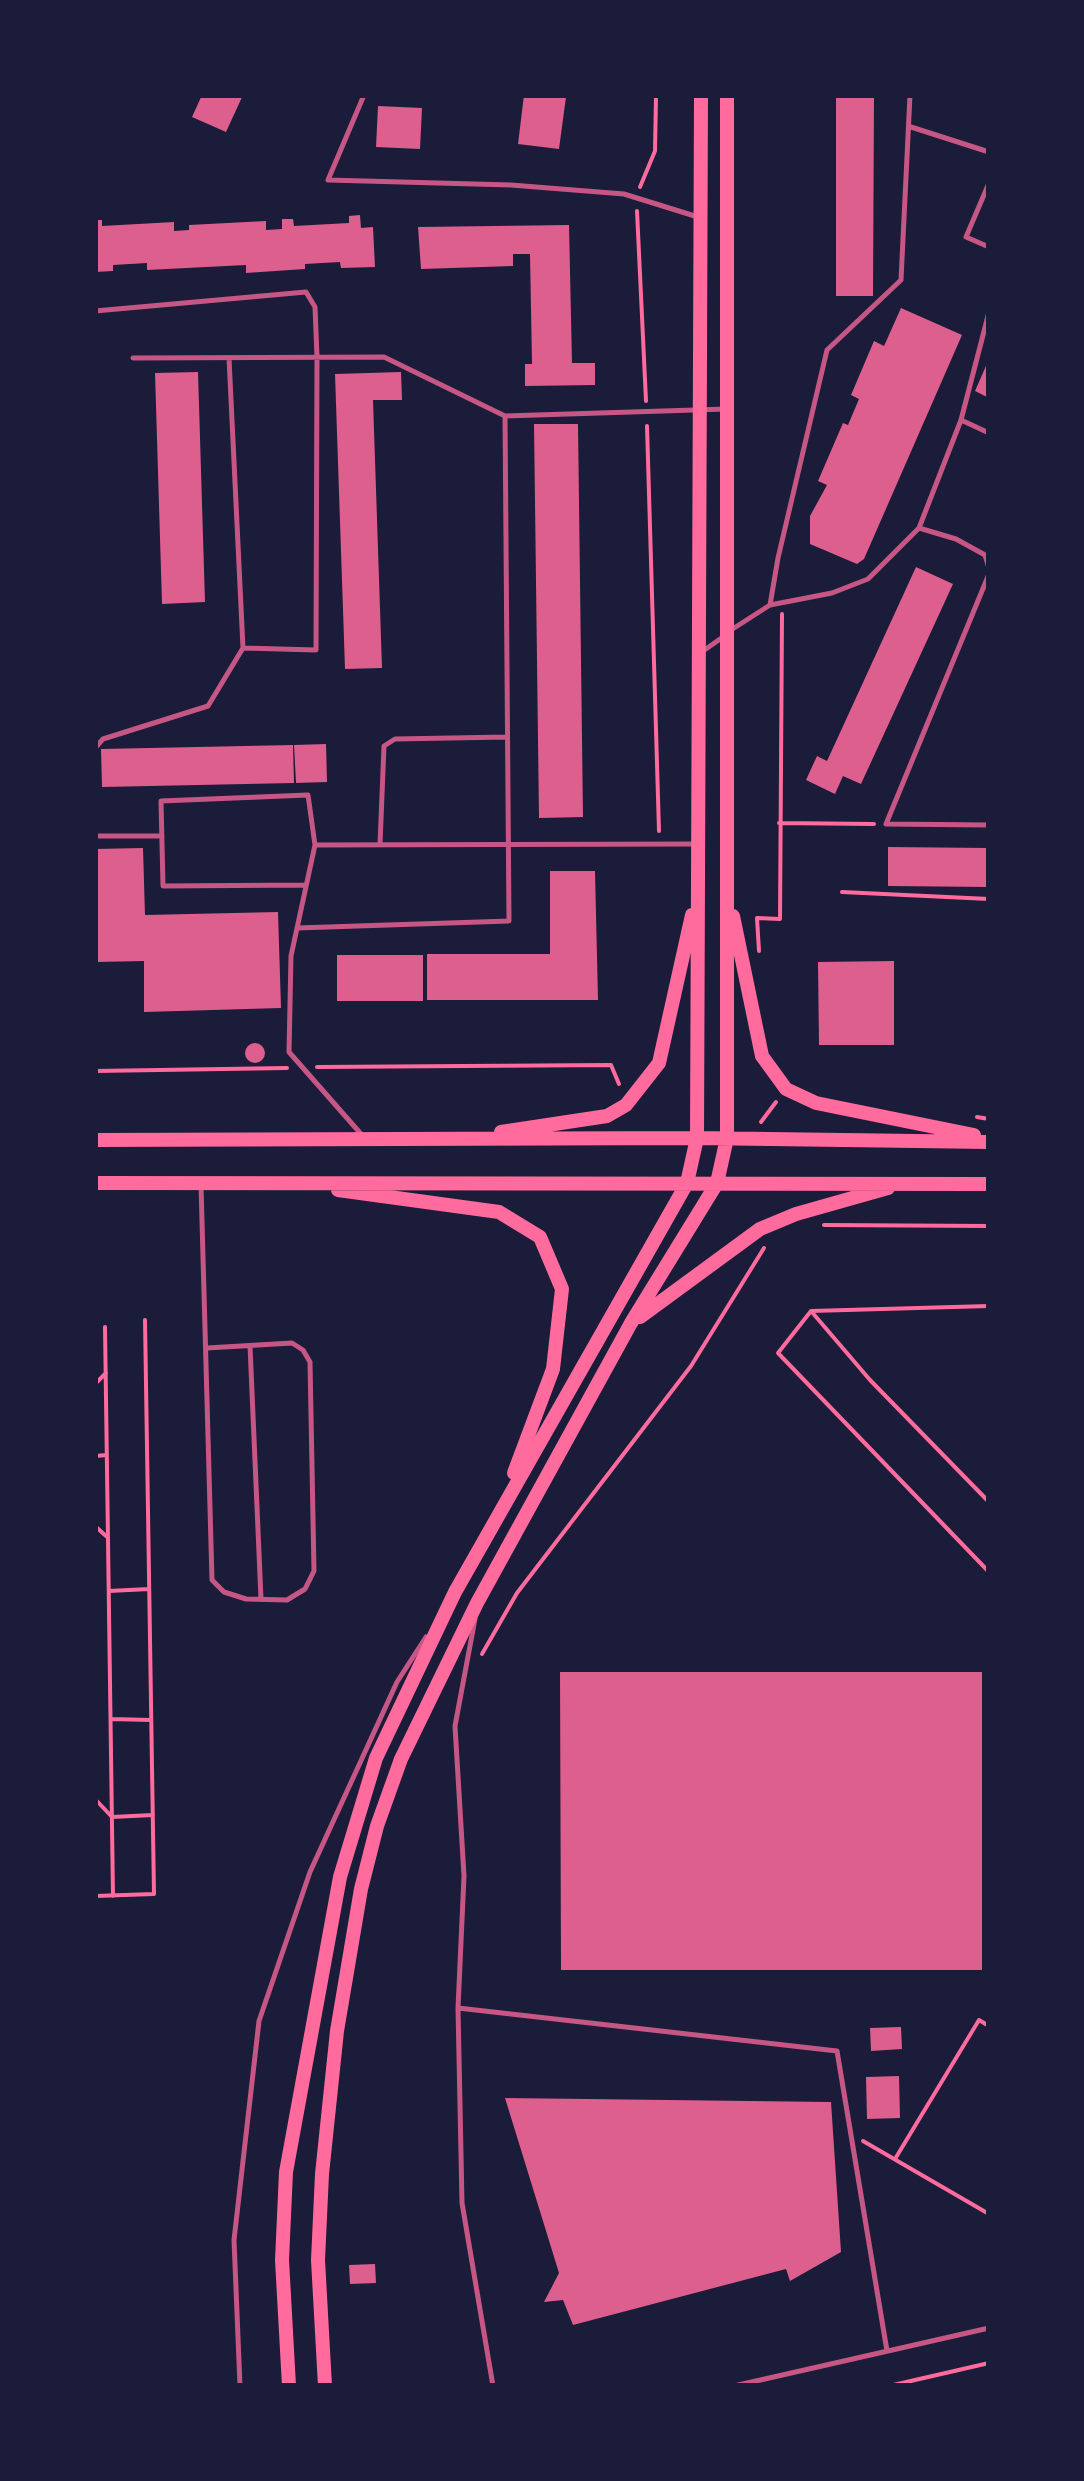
<!DOCTYPE html>
<style>
body{margin:0}
#map{position:relative;width:1084px;height:2481px;overflow:hidden;background:#1b1b3a;font-family:Rubik,sans-serif}
canvas{display:block}
.frame{position:absolute;inset:0;border:98px solid #1b1b3a;pointer-events:none}
</style>
<div id="map">
<canvas width="1084" height="2481"></canvas>
<div class="frame"></div>
</div>
<script>
const ctx = document.querySelector('canvas').getContext('2d');
ctx.lineJoin = 'round';
function fillPath(path, color) {
  ctx.fillStyle = color;
  ctx.fill(path, 'evenodd');
}
function poly(rows) {
  const path = new Path2D();
  for (const r of rows) {
    if (r.length === 3) {
      path.moveTo(r[0] + r[2], r[1]);
      path.arc(r[0], r[1], r[2], 0, 2 * Math.PI);
      continue;
    }
    path.moveTo(r[0], r[1]);
    for (let i = 2; i < r.length; i += 2) path.lineTo(r[i], r[i + 1]);
  }
  return path;
}
function stroke(path, color, width, dash) {
  ctx.strokeStyle = color;
  ctx.lineWidth = width;
  ctx.lineCap = dash ? 'butt' : 'round';
  ctx.setLineDash(dash || []);
  ctx.stroke(path);
}
const building = poly([
 [202,95,243,95,226,132,192,117],
 [524,95,566,97,559,149,518,144],
 [836,95,874,95,873,296,836,296],
 [378,106,422,108,420,149,376,147],
 [360,215,361,228,373,227,375,267,341,268,340,262,305,264,305,269,246,273,246,265,147,270,147,263,113,265,113,271,95,272,95,220,102,220,102,226,174,222,174,231,189,230,189,225,266,221,266,230,282,229,282,219,293,219,294,226,349,223,349,216],
 [569,225,572,363,595,363,595,385,525,386,525,364,532,364,530,254,513,254,513,266,421,269,418,227],
 [901,308,962,335,864,559,857,564,810,544,810,516,827,485,818,481,843,423,848,425,859,399,851,395,874,341,884,346],
 [989,359,989,398,975,391],
 [198,372,205,602,162,604,155,373],
 [401,372,402,400,373,400,382,668,345,669,335,374],
 [534,424,578,424,583,817,539,818],
 [916,567,953,584,861,784,843,776,835,794,806,780,817,756,827,761],
 [326,744,327,782,296,783,294,745],
 [293,745,294,783,102,787,101,749],
 [888,847,989,848,989,887,888,886],
 [143,848,145,915,278,912,281,1008,144,1012,144,961,95,962,95,849],
 [550,871,595,871,598,1000,427,1000,427,954,550,954],
 [337,955,423,955,423,1001,337,1001],
 [894,961,894,1045,819,1045,818,962],
 [255,1053,10],
 [560,1672,982,1672,982,1970,561,1970],
 [901,2027,902,2049,871,2051,870,2028],
 [899,2076,900,2118,867,2119,866,2077],
 [505,2098,831,2102,841,2252,790,2281,786,2269,573,2325,563,2300,544,2302,559,2273],
 [375,2264,376,2283,350,2284,349,2265]
]);
const path = poly([
 [640,187,655,151,656,95],
 [637,211,646,401],
 [647,426,659,831],
 [779,823,874,824],
 [842,892,989,899],
 [759,951,757,918,780,919,782,614],
 [317,1067,611,1065,619,1084],
 [95,1071,287,1068],
 [977,1117,989,1119],
 [761,1122,776,1102],
 [824,1225,989,1226],
 [811,1311,989,1306],
 [105,1327,113,1896],
 [95,1384,106,1373],
 [95,1456,107,1455],
 [989,1502,870,1380,811,1311,778,1353,989,1572],
 [95,1526,106,1536],
 [109,1591,149,1589],
 [482,1654,517,1593,691,1366,764,1248],
 [111,1719,151,1720],
 [95,1799,112,1817,153,1815],
 [95,1896,154,1894,145,1320],
 [863,2141,989,2214],
 [895,2159,979,2020,989,2026],
 [889,2386,989,2363]
]);
const service = poly([
 [364,95,328,180,511,185,624,194,698,217],
 [911,127,989,152],
 [989,183,966,237,989,247],
 [95,311,306,292,315,307,317,357,316,650,243,648,229,358],
 [133,358,384,357,505,416,726,409],
 [961,420,989,312],
 [919,528,956,539,985,555,989,568],
 [989,574,886,824,989,825],
 [770,605,778,558,827,350,901,280,910,95],
 [731,630,770,605,832,593,868,579,919,528,961,420,989,433],
 [703,651,723,637],
 [95,748,103,739,208,706,243,648],
 [95,836,162,836],
 [380,844,384,746,395,739,506,737],
 [306,885,163,886,161,801,308,795,315,845],
 [297,928,509,921,505,416],
 [361,1134,289,1052,291,956,315,845,695,844],
 [201,1185,212,1580,224,1592,246,1599,287,1600,305,1589,314,1571,310,1362,303,1350,292,1343,207,1348],
 [250,1346,261,1599],
 [475,1619,455,1726,464,1876,458,2008,462,2203,493,2386],
 [458,2008,837,2051,887,2351],
 [240,2386,234,2240,259,2021,310,1872,397,1682,426,1637],
 [734,2386,989,2328]
]);
const secondary = poly([
 [733,916,762,1056,786,1089,816,1103,974,1135],
 [501,1132,607,1116,626,1105,659,1063,692,915],
 [95,1140,697,1138,989,1142],
 [95,1183,989,1184],
 [338,1190,499,1212,540,1237,562,1289,553,1369,514,1473],
 [640,1317,760,1229,796,1214,888,1188],
 [289,2386,282,2260,286,2172,340,1877,376,1758,455,1592,687,1183,697,1138,701,95],
 [325,2386,318,2260,322,2174,337,2031,361,1889,377,1826,401,1759,477,1603,631,1323,717,1183,727,1138,727,95]
]);
fillPath(building, '#dd5f8e');
stroke(path, '#ff6b9d', 4);
stroke(service, '#c65784', 5);
stroke(secondary, '#ff6b9d', 14);
</script>
